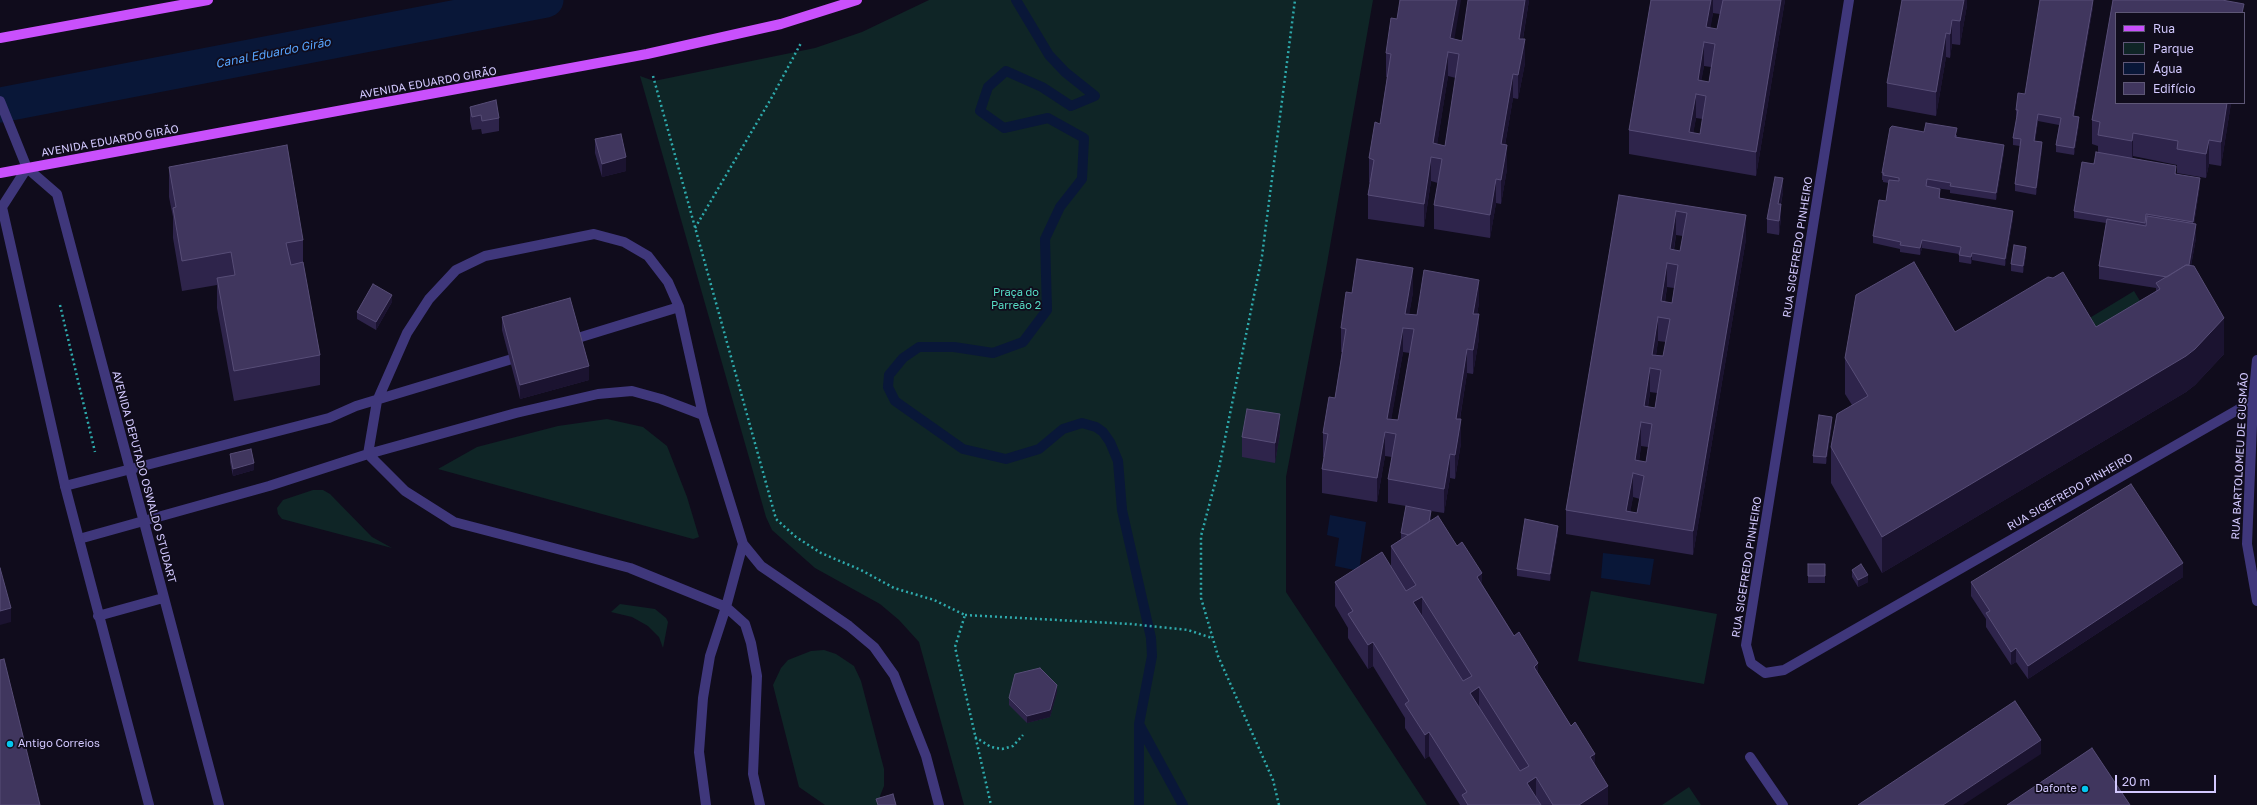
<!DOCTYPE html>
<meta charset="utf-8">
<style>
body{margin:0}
#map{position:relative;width:2257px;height:805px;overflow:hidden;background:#100c1c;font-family:"Golos Text",sans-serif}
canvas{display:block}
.legend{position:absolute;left:2115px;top:12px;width:130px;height:92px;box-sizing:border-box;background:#100c1c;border:1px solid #5e5776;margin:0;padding:5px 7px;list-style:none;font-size:12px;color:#d2c8fe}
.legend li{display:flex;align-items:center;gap:8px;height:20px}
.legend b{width:20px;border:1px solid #5e5776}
.scale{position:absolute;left:2115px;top:775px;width:101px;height:18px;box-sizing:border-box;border:2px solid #d2c8fe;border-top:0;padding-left:5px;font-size:12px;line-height:14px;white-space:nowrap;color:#d2c8fe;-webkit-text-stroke:3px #100c1c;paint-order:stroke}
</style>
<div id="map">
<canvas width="2257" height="805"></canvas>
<ul class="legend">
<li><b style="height:5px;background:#c950fc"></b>Rua</li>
<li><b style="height:11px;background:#0f2526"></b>Parque</li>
<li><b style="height:11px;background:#091738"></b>Água</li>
<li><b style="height:11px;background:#40365e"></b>Edifício</li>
</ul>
<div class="scale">20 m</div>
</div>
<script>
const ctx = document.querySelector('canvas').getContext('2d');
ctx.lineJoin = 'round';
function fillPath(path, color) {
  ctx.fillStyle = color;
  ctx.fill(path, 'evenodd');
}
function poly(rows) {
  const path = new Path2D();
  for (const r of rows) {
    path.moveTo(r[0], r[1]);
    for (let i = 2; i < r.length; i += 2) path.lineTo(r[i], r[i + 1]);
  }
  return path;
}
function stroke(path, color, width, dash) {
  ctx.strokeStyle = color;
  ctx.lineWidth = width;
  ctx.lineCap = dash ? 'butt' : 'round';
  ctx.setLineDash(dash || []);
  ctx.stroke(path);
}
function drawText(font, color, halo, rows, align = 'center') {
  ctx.font = font + ' "Golos Text",sans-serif';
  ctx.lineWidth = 3.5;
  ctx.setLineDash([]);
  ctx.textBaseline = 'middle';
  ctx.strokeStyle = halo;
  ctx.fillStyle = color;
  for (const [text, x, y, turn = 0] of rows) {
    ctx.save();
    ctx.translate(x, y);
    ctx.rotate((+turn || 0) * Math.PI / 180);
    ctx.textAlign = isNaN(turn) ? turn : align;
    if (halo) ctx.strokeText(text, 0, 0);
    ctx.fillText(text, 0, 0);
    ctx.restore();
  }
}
const green = poly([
 [929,0,1373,0,1326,269,1286,477,1286,592,1427,805,964,805,919,642,899,620,880,604,815,568,772,530,766,517,640,76,654,81,815,48,862,32],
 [2134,291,2152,321,2101,351,2083,322],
 [607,419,643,427,667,446,687,497,699,537,693,539,438,469,477,447,558,426],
 [313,490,323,490,330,494,372,537,392,548,282,519,278,514,277,508,283,500],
 [1591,591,1717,614,1704,684,1578,661],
 [620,604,655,609,666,618,668,622,663,648,659,637,648,626,632,617,611,612],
 [824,650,836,654,854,666,861,681,884,769,884,786,880,796,882,805,825,805,799,787,773,685,781,668,788,660,811,651],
 [1689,787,1701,805,1662,805]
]);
const water = poly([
 [1330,515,1366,522,1359,571,1335,566,1339,538,1327,535],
 [1603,553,1654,559,1650,585,1601,578]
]);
const stream = poly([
 [1016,0,1049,55,1065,72,1095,96,1071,106,1042,87,1006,71,988,87,980,111,1004,128,1048,118,1084,138,1082,179,1060,207,1045,239,1047,310,1023,342,993,353,954,347,919,347,903,358,889,375,888,387,895,401,963,449,1006,459,1039,449,1063,429,1082,423,1096,427,1103,432,1110,442,1118,461,1122,510,1151,638,1152,656,1139,724,1139,805],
 [1140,726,1183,805]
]);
const canal = poly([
 [0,105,546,0]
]);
const path = poly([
 [653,76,776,519,796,537,821,553,861,570,894,588,934,600,965,615,955,647,991,805],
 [695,228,772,97,801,43],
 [60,305,95,452],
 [965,615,1131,624,1188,630,1212,638],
 [975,737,991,747,1002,749,1013,746,1023,735],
 [1279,805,1273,780,1218,656,1201,598,1201,536,1219,468,1262,256,1295,0]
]);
const service = poly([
 [568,341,679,307],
 [368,454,377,401,407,333,429,299,456,270,485,256,594,234,624,242,648,256,668,282,679,307,703,415,743,544,761,566,849,626,874,647,894,675,926,756,939,805],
 [368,454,405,491,454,522,630,568,726,607,745,624,751,643,757,676,753,774,760,805],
 [65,486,329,418,356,406,522,356],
 [79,539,269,486,368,454,516,413,598,394,632,391,661,399,703,415],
 [1750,757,1783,805],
 [706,805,699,752,703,698,710,656,726,607,743,544]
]);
const minor = poly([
 [1849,0,1746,645,1751,663,1765,673,1784,670,2253,401]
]);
const tertiary = poly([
 [0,101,27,168,57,194,219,805],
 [27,168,2,207,65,486,149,805],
 [2257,360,2253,401,2247,544,2257,601],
 [98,616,163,598]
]);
const primary = poly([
 [0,38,208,0],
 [0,173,647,54,781,24,857,0]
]);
const wall = poly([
 [1529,0,1523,39,1525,63,1518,99,1513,98,1505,145,1507,169,1501,204,1496,203,1490,238,1434,229,1434,205,1438,183,1431,181,1424,227,1368,219,1368,195,1370,183,1369,182,1369,158,1380,124,1387,77,1386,77,1386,53,1454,39,1462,41],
 [1448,76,1456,78,1445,146,1437,144],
 [1651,0,1785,0,1756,176,1629,154,1629,130],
 [1713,13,1720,14,1717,29,1710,28],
 [1704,66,1711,67,1709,82,1701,81],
 [1696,118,1703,119,1700,134,1693,133],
 [1967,0,1967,5,1960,45,1952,44,1950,58,1946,57,1936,116,1887,107,1887,83],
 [2113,0,2244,13,2116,13,2116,103,2231,103,2221,166,2209,164,2206,178,2177,173,2177,165,2133,156,2133,158,2176,173,2176,175,2200,185,2194,224,2196,238,2191,266,2224,354,2195,385,2186,392,1882,573,1831,483,1831,447,1852,405,1845,394,1845,358,1955,332,2096,327,2156,292,2156,288,2099,279,2099,266,2106,223,2074,218,2074,211,2098,152,2098,146,2092,144,2092,120],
 [2093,7,2074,116,2079,124,2074,155,2056,152,2056,145,2059,125,2038,121,2035,142,2042,149,2036,195,2015,191,2015,184,2020,146,2013,145,2013,138,2017,117,2016,117,2016,110,2025,94],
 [470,107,499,118,499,131,482,134,481,129,472,130,470,121],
 [1924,132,1957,135,1957,137,2004,152,1996,200,1950,193,1950,190,1935,188,1940,196,1940,198,2013,218,2005,266,1972,260,1971,264,1959,262,1959,254,1922,248,1920,255,1900,252,1900,249,1873,243,1873,236,1886,201,1889,183,1883,182,1883,180,1882,180,1882,173],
 [595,139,626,171,602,177,595,153],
 [169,167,303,240,303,267,320,355,320,385,234,401,217,308,217,285,182,291,173,238,173,217,169,197],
 [1783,192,1781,204,1781,218,1779,235,1767,233,1767,219],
 [1619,195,1746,215,1746,239,1693,555,1566,534,1566,510],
 [1676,235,1683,236,1680,251,1674,250],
 [1667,287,1674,288,1672,303,1665,302],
 [1658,341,1666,342,1663,356,1656,355],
 [1650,392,1657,393,1655,408,1648,407],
 [1641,446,1648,447,1646,462,1639,461],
 [1633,497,1640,499,1637,513,1630,512],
 [2026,254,2023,273,2011,271,2011,264],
 [1413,292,1409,314,1417,315,1479,303,1477,314,1479,338,1473,374,1467,373,1460,419,1461,443,1455,479,1450,478,1444,513,1431,511,1431,521,1482,584,1595,764,1608,805,1460,805,1429,756,1425,759,1405,728,1405,718,1373,666,1368,669,1348,638,1348,628,1335,606,1335,582,1391,566,1391,546,1401,539,1401,533,1406,506,1388,503,1388,479,1392,457,1385,456,1377,502,1322,493,1322,469,1324,457,1323,457,1323,433,1335,398,1342,352,1341,352,1341,328,1352,293],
 [1403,352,1410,353,1398,420,1391,419],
 [392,302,376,330,357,319,357,312],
 [502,317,589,380,520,399,502,330],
 [1832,424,1826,464,1813,463,1813,456],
 [1280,433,1275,463,1242,457,1242,437],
 [230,454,254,470,233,476,230,462],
 [1558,533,1550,581,1517,576,1517,569],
 [1808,564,1825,564,1825,583,1808,583],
 [1852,570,1868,582,1858,587,1852,577],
 [2183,577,2028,679,2016,662,2011,665,1986,627,1986,619,1971,596,1971,582],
 [1057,692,1050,717,1027,723,1009,705,1009,698]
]);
const shadedWall = poly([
 [1457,0,1461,0,1452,53,1450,38],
 [1525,0,1529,0,1519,62,1519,39],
 [1711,0,1713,0,1713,13,1708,43,1706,27],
 [1781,0,1785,0,1756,176,1756,152],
 [1964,0,1967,0,1967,5,1960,45,1960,21],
 [2093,0,2093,7,2073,123,2073,116],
 [1952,20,1952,44,1950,58,1950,34],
 [1946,33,1946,57,1936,116,1936,92],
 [1525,39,1525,63,1518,99,1518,75],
 [1704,42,1704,66,1699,95,1698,80],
 [1448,52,1448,76,1435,158,1433,143],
 [1513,74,1513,98,1501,168,1501,144],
 [1696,94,1696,118,1692,141,1689,132],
 [2227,103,2231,103,2221,166,2221,142],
 [2038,114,2038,121,2034,149,2034,141],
 [2079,117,2079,124,2074,155,2074,148],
 [2133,133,2133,156,2132,165,2132,141],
 [2209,140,2209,164,2206,178,2206,154],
 [2042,142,2042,149,2036,195,2036,188],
 [1507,145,1507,169,1501,204,1501,180],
 [2004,145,2004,152,1996,200,1996,193],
 [626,157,626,171,602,177,602,164],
 [1431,157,1431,181,1424,227,1424,204],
 [1783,178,1783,192,1778,217,1778,204],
 [2200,178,2200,185,2193,230,2193,222],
 [1496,179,1496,203,1490,238,1490,215],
 [1781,204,1781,218,1779,235,1779,221],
 [1676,211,1676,235,1671,264,1670,249],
 [2013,211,2013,218,2005,266,2005,259],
 [1746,215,1746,239,1693,555,1693,531],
 [2196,224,2196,238,2186,293,2186,280],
 [1922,240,1922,248,1920,255,1920,248],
 [2026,247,2026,254,2023,273,2023,266],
 [1972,253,1972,260,1971,264,1971,257],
 [1667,263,1667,287,1662,318,1661,301],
 [1413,268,1413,292,1407,328,1405,314],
 [1479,280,1479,303,1473,338,1473,314],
 [392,295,392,302,376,330,376,322],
 [1479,314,1479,338,1473,374,1473,350],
 [1658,317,1658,341,1654,369,1652,355],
 [2224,318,2224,354,2195,385,2186,392,1882,573,1882,537],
 [1403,328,1403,352,1389,433,1387,419],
 [1467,349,1467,373,1456,443,1456,419],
 [589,366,589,380,520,399,520,385],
 [1650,368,1650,392,1645,423,1644,406],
 [1280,414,1280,433,1275,463,1275,443],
 [1832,417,1832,424,1826,464,1826,457],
 [1461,419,1461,443,1455,479,1455,455],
 [1641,422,1641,446,1637,474,1635,460],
 [1385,432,1385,456,1377,502,1377,478],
 [1450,454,1450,478,1444,513,1444,489],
 [254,463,254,470,233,476,233,469],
 [1633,473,1633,497,1629,520,1626,511],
 [1431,511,1431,518,1426,545,1426,538],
 [1558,526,1558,533,1550,581,1550,574],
 [2183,563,2183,577,2028,679,2028,666],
 [1482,573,1482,597,1477,577],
 [1868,575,1868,582,1858,587,1858,580],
 [1422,597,1422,621,1413,602],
 [11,608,11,622,0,625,0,611],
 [1373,642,1373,666,1368,669,1368,645],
 [2016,648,2016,662,2011,665,2011,652],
 [1538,663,1538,687,1534,667],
 [1057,685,1057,692,1050,717,1027,723,1027,716],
 [1479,687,1479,711,1470,693],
 [1429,732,1429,756,1425,759,1425,735],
 [2041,740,2041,754,1963,805,1943,805],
 [1595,754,1595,778,1590,757],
 [1536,777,1536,801,1527,783],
 [1608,786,1608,805,1579,805]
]);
const building = poly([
 [1400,0,1457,0,1450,38,1462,41,1468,0,1525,0,1519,39,1525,39,1518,75,1513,74,1501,144,1507,145,1501,180,1496,179,1490,215,1434,205,1442,159,1431,157,1424,204,1368,195,1374,160,1369,158,1375,122,1380,124,1391,54,1386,53,1391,18,1397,19,1400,0],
 [1448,52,1459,54,1445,146,1433,143,1448,52],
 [1651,0,1711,0,1706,27,1717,29,1723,0,1781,0,1756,152,1629,130,1651,0],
 [1704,42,1715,44,1709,82,1698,80,1704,42],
 [1696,94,1706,96,1700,134,1689,132,1696,94],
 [1902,0,1964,0,1960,21,1952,20,1950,34,1946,33,1936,92,1887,83,1902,0],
 [2040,0,2093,0,2073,116,2079,117,2074,148,2056,145,2061,118,2038,114,2034,141,2042,142,2036,188,2015,184,2021,139,2013,138,2018,110,2016,110,2018,93,2025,94,2040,0],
 [2113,0,2222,0,2244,4,2242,13,2116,13,2116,103,2227,103,2221,142,2209,140,2206,154,2177,149,2178,141,2133,133,2132,141,2098,135,2100,122,2092,120,2113,0],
 [496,100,499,118,482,121,481,115,472,117,470,107,496,100],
 [1926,123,1957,128,1955,137,2004,145,1996,193,1950,186,1951,183,1927,179,1926,186,1940,189,1939,198,2013,211,2005,259,1972,253,1971,257,1959,255,1961,247,1922,240,1920,248,1900,245,1901,242,1873,236,1879,200,1886,201,1889,180,1899,181,1899,178,1883,175,1884,173,1882,173,1890,128,1892,126,1924,132,1926,123],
 [621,134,626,157,602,164,595,139,621,134],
 [287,145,303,240,286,243,291,265,303,262,320,355,234,371,217,278,235,275,231,252,182,261,173,208,176,207,169,167,287,145],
 [2096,152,2176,166,2175,174,2200,178,2193,222,2146,214,2145,223,2074,211,2082,162,2094,164,2096,152],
 [1775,177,1783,178,1778,204,1781,204,1779,221,1767,219,1775,177],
 [1619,195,1746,215,1693,531,1566,510,1619,195],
 [1676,211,1687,213,1680,251,1670,249,1676,211],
 [1667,263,1678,265,1672,303,1661,301,1667,263],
 [1658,317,1670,319,1663,356,1652,355,1658,317],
 [1650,368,1661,370,1655,408,1644,406,1650,368],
 [1641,422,1652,424,1646,462,1635,460,1641,422],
 [1633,473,1644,476,1637,513,1626,511,1633,473],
 [2147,216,2196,224,2189,265,2186,265,2167,277,2099,266,2107,219,2146,226,2147,216],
 [2014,245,2026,247,2023,266,2011,264,2014,245],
 [1357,259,1413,268,1405,314,1417,315,1424,270,1479,280,1473,314,1479,314,1473,350,1467,349,1456,419,1461,419,1455,455,1450,454,1444,489,1388,479,1396,434,1385,432,1377,478,1322,469,1328,434,1323,433,1329,397,1335,398,1346,329,1341,328,1346,292,1352,293,1357,259],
 [1403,328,1414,329,1398,420,1387,419,1403,328],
 [1914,262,1955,332,2048,277,2053,278,2063,272,2096,327,2160,289,2156,283,2186,265,2194,266,2224,318,2195,349,2186,356,1882,537,1831,447,1837,414,1868,396,1845,358,1856,295,1914,262],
 [373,284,392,295,376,322,357,312,373,284],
 [570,298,589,366,520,385,502,317,570,298],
 [1247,409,1280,414,1275,443,1242,437,1247,409],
 [1819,415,1832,417,1826,457,1813,456,1819,415],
 [251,449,254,463,233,469,230,454,251,449],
 [2131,484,2183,563,2028,666,2016,648,2011,652,1986,613,1990,611,1971,582,2131,484],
 [1406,506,1431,511,1429,522,1409,535,1401,533,1406,506],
 [1438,516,1457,546,1462,542,1482,573,1477,577,1514,636,1519,632,1538,663,1534,667,1571,726,1575,722,1595,754,1590,757,1608,786,1579,805,1553,805,1536,777,1527,783,1541,805,1468,805,1462,795,1467,792,1429,732,1425,735,1405,704,1409,701,1373,642,1368,645,1348,614,1353,611,1335,582,1382,552,1406,591,1416,585,1391,546,1438,516],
 [1422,597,1472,676,1463,681,1413,602,1422,597],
 [1479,687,1529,766,1520,771,1470,693,1479,687],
 [1525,519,1558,526,1550,574,1517,569,1525,519],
 [1808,564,1825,564,1825,576,1808,576,1808,564],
 [1861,564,1868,575,1858,580,1852,570,1861,564],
 [0,568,11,608,0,611,0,568],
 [4,659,40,805,0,805,0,660,4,659],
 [1040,668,1057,685,1050,710,1027,716,1009,698,1015,674,1040,668],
 [2015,701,2041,740,1943,805,1858,805,2015,701],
 [2092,748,2130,805,2007,805,2092,748],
 [893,794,896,805,878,805,876,799,893,794]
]);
const markers = [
 [10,744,4,"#04c6ee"],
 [2085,789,4,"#04c6ee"]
];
const streetNames = [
 ["AVENIDA EDUARDO GIRÃO",428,83,-10],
 ["AVENIDA EDUARDO GIRÃO",110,141,-10],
 ["RUA SIGEFREDO PINHEIRO",1798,247,-81],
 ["RUA BARTOLOMEU DE GUSMÃO",2240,456,-87],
 ["AVENIDA DEPUTADO OSWALDO STUDART",144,477,75],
 ["RUA SIGEFREDO PINHEIRO",2070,492,-30],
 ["RUA SIGEFREDO PINHEIRO",1747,567,-81]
];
const parkNames = [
 ["Praça do",1016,293],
 ["Parreão 2",1016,306]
];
const poiNames = [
 ["Antigo Correios",18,744],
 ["Dafonte",2077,789,"right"]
];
const waterNames = [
 ["Canal Eduardo Girão",273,53,-11]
];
fillPath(green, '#0f2526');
fillPath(water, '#091738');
stroke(stream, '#091738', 10);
stroke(canal, '#091738', 35);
stroke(path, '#2eaaac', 2.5, [2, 3]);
stroke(service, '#3f377b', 10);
stroke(minor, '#3f377b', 10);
stroke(tertiary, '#3f377b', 10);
stroke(primary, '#c950fc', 10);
fillPath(wall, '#2e244b');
fillPath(shadedWall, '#1b1330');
fillPath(building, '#40365e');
stroke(building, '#574d77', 1);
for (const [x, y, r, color] of markers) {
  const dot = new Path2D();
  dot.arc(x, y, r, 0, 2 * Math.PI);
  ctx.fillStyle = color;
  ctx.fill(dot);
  stroke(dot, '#100c1c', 1.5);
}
drawText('11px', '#d2c8fe', '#100c1c', streetNames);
drawText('11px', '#56dcc4', '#100c1c', parkNames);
drawText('11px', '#d2c8fe', '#100c1c', poiNames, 'left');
drawText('italic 12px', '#57a4fd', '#100c1c', waterNames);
</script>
